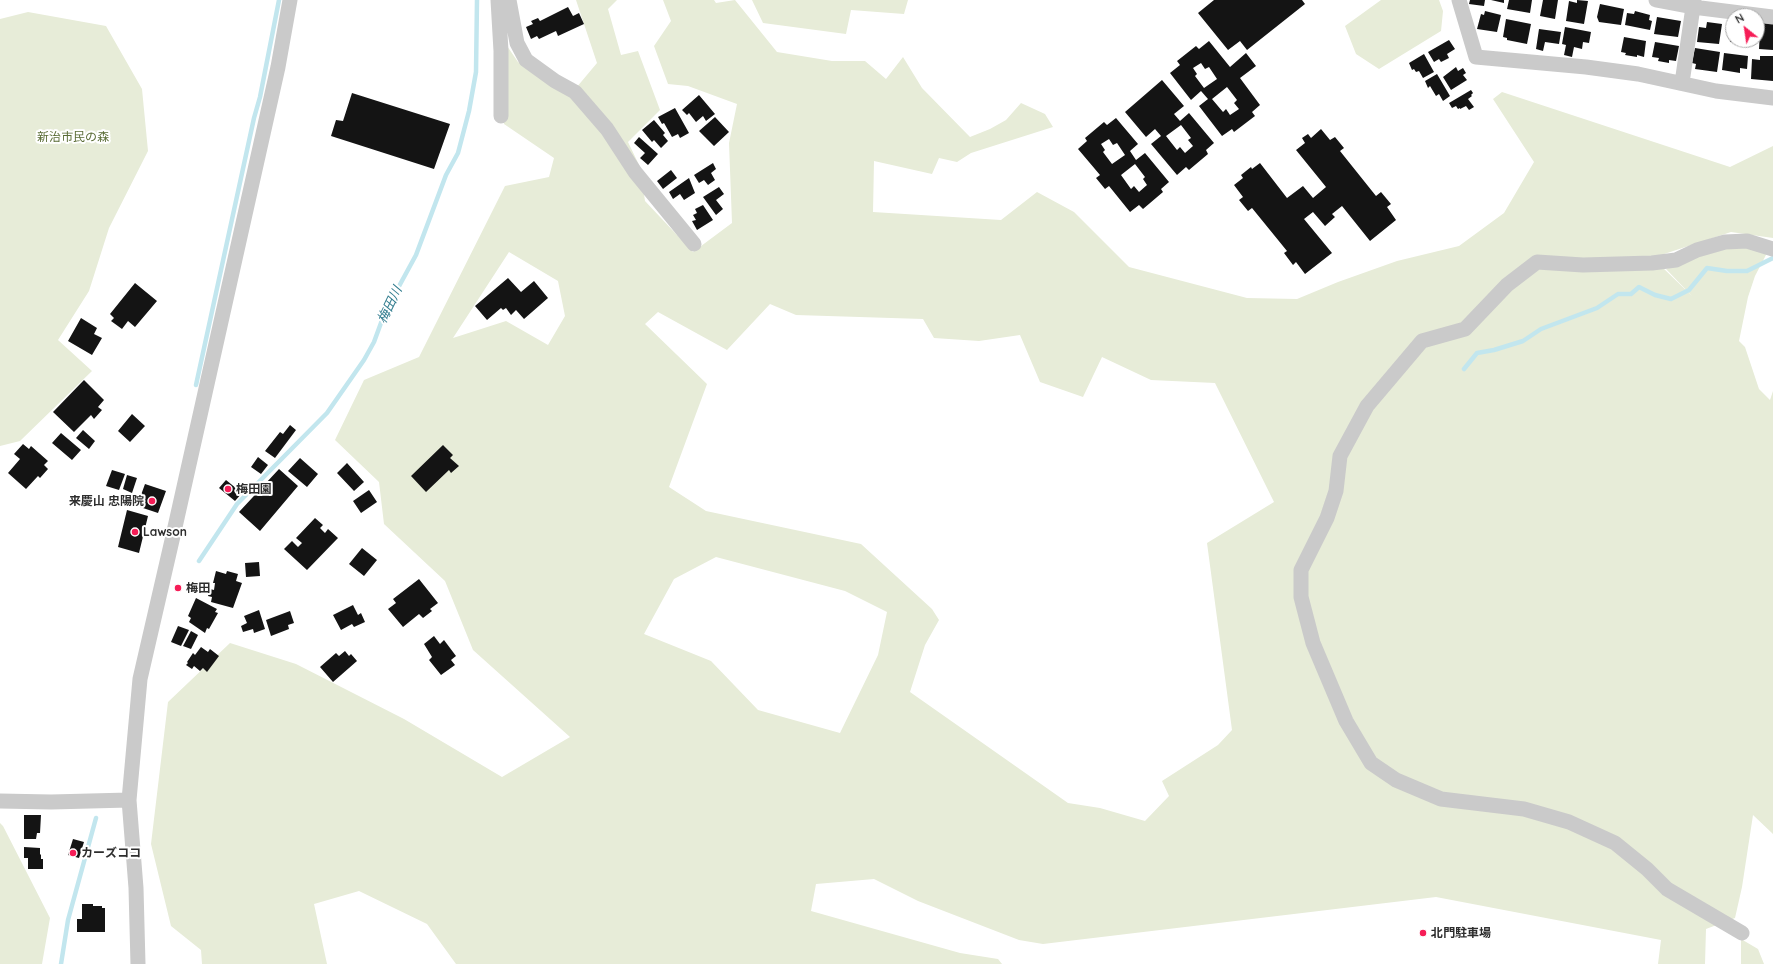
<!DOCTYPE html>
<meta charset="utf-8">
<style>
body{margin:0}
#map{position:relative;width:1773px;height:964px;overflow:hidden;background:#fff;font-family:Quicksand,sans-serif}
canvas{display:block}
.north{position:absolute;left:1725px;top:8px;width:40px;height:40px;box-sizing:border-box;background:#fff;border:1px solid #ababab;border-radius:50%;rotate:330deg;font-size:11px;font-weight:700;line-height:16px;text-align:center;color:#2d2d2d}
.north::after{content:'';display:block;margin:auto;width:14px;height:18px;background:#f61d57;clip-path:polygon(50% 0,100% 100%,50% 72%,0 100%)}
</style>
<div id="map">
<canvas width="1773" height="964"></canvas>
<div class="north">N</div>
</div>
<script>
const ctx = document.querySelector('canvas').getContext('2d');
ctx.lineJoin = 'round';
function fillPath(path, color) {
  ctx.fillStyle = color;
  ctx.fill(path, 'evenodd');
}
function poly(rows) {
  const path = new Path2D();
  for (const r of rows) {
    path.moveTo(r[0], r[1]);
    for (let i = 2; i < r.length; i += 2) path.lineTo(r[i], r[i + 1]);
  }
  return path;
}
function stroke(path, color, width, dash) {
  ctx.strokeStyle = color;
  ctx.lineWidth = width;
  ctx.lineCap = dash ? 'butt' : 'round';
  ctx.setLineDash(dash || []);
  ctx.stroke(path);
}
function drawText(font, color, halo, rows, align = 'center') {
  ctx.font = font + ' Quicksand,"Noto Sans JP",sans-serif';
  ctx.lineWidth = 4;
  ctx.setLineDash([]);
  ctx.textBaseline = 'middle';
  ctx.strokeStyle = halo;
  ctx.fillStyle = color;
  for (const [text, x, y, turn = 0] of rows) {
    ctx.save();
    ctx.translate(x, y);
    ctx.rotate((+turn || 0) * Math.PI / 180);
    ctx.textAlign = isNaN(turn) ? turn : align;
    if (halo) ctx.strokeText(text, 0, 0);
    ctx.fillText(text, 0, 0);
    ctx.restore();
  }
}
const green = poly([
 [576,0,617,0,608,9,621,55,638,51,660,110,628,142,640,167,645,201,693,252,732,223,729,143,737,104,688,86,668,84,654,46,671,21,663,0,714,0,716,3,735,0,777,52,832,61,865,61,886,79,903,57,922,88,970,137,990,129,1006,120,1021,103,1045,114,1053,127,971,153,957,162,939,158,932,174,874,161,873,212,1001,220,1037,192,1074,212,1129,267,1247,298,1297,299,1338,282,1397,261,1459,246,1504,213,1534,162,1493,99,1502,92,1730,167,1773,146,1773,238,1731,232,1658,256,1661,266,1692,296,1666,269,1709,251,1743,247,1767,253,1755,276,1748,297,1739,341,1745,347,1759,389,1770,400,1773,391,1773,834,1753,815,1742,887,1735,918,1706,929,1705,964,1658,964,1661,940,1436,897,1043,944,1019,940,918,901,874,879,816,884,811,911,960,953,998,959,1002,964,456,964,427,924,359,891,314,904,327,964,202,964,201,950,171,926,151,844,168,702,230,643,296,664,404,719,502,777,570,737,473,650,445,581,384,524,379,482,335,440,364,380,419,357,505,186,549,177,554,158,504,124,505,43,518,62,571,94,597,63],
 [509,252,558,281,565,316,548,345,506,321,453,338],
 [770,304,796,315,923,319,934,338,979,341,1020,335,1040,382,1083,397,1102,357,1151,380,1215,383,1274,502,1207,543,1232,730,1218,745,1162,781,1169,796,1145,821,1100,808,1068,803,910,692,925,645,939,620,932,609,861,544,706,511,669,487,707,384,645,324,658,312,727,350],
 [716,557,845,591,887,612,878,655,840,733,758,710,711,661,644,634,674,579],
 [752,0,908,0,904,14,851,10,846,34,763,23],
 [1381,0,1439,0,1443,11,1441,31,1379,69,1356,54,1345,26],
 [28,12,106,26,142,89,148,151,109,228,89,291,58,340,92,371,20,441,0,446,0,19],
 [0,823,3,826,50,918,42,964,0,964],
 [1741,939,1758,949,1764,964,1741,964]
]);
const stream = poly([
 [1464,369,1477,353,1494,350,1523,341,1541,329,1597,308,1618,294,1631,294,1639,287,1655,295,1671,299,1689,290,1707,268,1727,271,1747,271,1773,258],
 [196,385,254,118,260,97,279,0],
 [199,561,237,504,327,413,364,360,374,342,385,312,416,255,446,175,458,153,469,111,476,72,477,0],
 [61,964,68,920,96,818]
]);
const building = poly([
 [1214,0,1302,0,1305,4,1247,50,1240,41,1228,50,1198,13],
 [1470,0,1485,0,1484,6,1469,4],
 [1491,0,1504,0,1504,3],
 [1509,0,1532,0,1530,13,1507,9],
 [1543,0,1558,0,1555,19,1540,16],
 [1577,0,1588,1,1584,24,1566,21,1569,1,1577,3],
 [1600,4,1624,9,1621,25,1599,22,1597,17],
 [568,7,573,16,579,13,584,24,558,36,556,31,539,39,537,36,531,39,526,27,533,24,531,21,538,18,540,21],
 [1485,11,1501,15,1497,32,1477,29,1481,14,1484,15],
 [1635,11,1650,15,1649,20,1652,21,1650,30,1625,25,1627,13,1634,14],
 [1657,17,1681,21,1678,37,1654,34],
 [1506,19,1531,24,1527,44,1507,40,1507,38,1503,37],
 [1732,21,1733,40,1751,40,1751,43,1730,42],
 [1707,22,1722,24,1719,44,1697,42,1699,27,1706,28],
 [1764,23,1773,24,1773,50,1759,49,1760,30,1764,30],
 [1565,27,1591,32,1589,43,1583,42,1582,49,1574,47,1572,57,1564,55,1566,45,1562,44],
 [1539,29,1561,32,1559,44,1545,42,1543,51,1536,49],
 [1624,37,1646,41,1644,57,1637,55,1637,57,1625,55,1626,53,1621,52],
 [1449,40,1455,49,1447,54,1449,58,1441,62,1439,59,1434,62,1428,52],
 [1209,41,1230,67,1246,53,1256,66,1240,78,1260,105,1252,112,1255,116,1234,132,1232,129,1222,136,1199,106,1208,99,1201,91,1191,100,1170,73,1180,65,1177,61,1196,46,1199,49],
 [1201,63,1205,69,1209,67,1217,79,1204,88,1195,76,1197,74,1193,68],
 [1227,87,1237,100,1234,103,1239,109,1230,115,1226,109,1223,112,1212,99],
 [1655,42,1679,46,1676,61,1669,60,1669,63,1658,61,1659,58,1652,57],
 [1695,48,1720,52,1717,72,1695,69,1696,64,1692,63],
 [1724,53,1748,56,1747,69,1740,68,1740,73,1722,70],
 [1424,54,1434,72,1423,78,1419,71,1416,72,1414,69,1412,70,1409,63],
 [1760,56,1773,56,1773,81,1751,79,1752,59,1760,60],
 [1456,67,1458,71,1463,68,1466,73,1463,75,1467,80,1451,90,1443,77],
 [1437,74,1450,96,1443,101,1439,94,1436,96,1430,86,1428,88,1425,81],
 [1162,80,1184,106,1174,114,1180,121,1189,113,1214,143,1206,150,1208,154,1189,170,1186,167,1177,175,1151,144,1161,136,1155,129,1146,137,1125,112],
 [1181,125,1191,138,1188,140,1193,146,1185,153,1180,147,1177,150,1166,136],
 [1471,90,1473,93,1471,95,1472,96,1468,99,1474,107,1469,110,1466,106,1460,109,1460,108,1458,109,1456,106,1452,108,1449,103],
 [352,93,450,124,434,169,331,136,336,120,343,121],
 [699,95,715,114,706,121,703,116,696,122,689,113,687,115,682,110],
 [675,108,689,133,680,138,678,134,672,137,664,123,662,124,658,117],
 [715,117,729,132,714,146,699,131],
 [1116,118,1138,144,1130,151,1136,160,1145,153,1169,182,1161,189,1163,192,1143,209,1139,205,1130,212,1109,186,1105,189,1096,178,1100,175,1078,149,1087,141,1085,138,1104,122,1107,125],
 [1109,139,1113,145,1117,143,1125,155,1112,164,1103,152,1105,150,1101,144],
 [1135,164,1145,177,1143,179,1147,185,1139,192,1134,186,1131,189,1121,175],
 [654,120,665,133,663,135,668,141,661,148,654,140,652,142,642,130],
 [1321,129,1330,140,1335,137,1344,148,1340,151,1376,196,1381,192,1391,204,1387,207,1396,220,1370,241,1342,206,1332,214,1335,217,1325,226,1313,212,1304,219,1332,253,1305,274,1296,262,1293,265,1284,253,1287,251,1252,208,1248,211,1239,200,1243,197,1234,185,1243,178,1241,175,1251,167,1252,169,1260,163,1287,198,1303,186,1313,198,1326,187,1296,150,1305,143,1302,138,1308,134,1311,138],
 [639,137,658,154,648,165,640,158,645,153,634,143],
 [713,163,716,169,711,173,715,180,708,185,704,180,699,183,694,175],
 [671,170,677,178,663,189,657,181],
 [689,178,695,193,684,200,680,194,673,199,669,192],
 [719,187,724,194,716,200,723,209,716,215,703,197],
 [703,205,713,220,697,230,692,221,696,220,693,215,697,213,695,209],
 [508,278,521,292,534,281,548,298,524,319,516,310,511,315,506,308,503,310,501,308,487,320,475,306],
 [135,283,157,301,135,327,128,321,122,329,111,321,114,318,110,314],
 [81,318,97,328,94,334,102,338,92,355,68,341],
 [84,380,104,400,98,407,102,410,94,419,91,415,74,432,53,412],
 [132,414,145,426,130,442,118,431],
 [290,425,296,430,275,458,265,451,280,432,283,434],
 [83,430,95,441,89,449,76,438],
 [61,433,81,450,72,460,52,443],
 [23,444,29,449,31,446,48,461,44,465,48,469,40,478,38,476,26,489,8,473,20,459,14,454],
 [443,445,453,455,450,458,459,466,451,473,449,470,426,492,411,476],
 [258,457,268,465,261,474,251,467],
 [300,458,318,474,307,487,288,471],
 [347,463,364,482,354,491,337,473],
 [279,469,298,486,260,531,239,512],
 [112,470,125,474,119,490,106,486],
 [127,475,137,478,132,493,123,489],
 [226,480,242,493,235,501,219,488],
 [145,484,166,491,158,513,137,506],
 [369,490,377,502,361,513,353,501],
 [127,510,148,516,139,553,118,547],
 [315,518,323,525,320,528,325,533,328,529,338,538,307,570,284,549,292,541,298,547,302,543,296,538],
 [362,548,377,560,364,576,349,564],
 [259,562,260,576,246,577,245,563],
 [216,571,226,574,227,571,238,574,236,581,242,583,233,608,211,602,212,597,208,596,210,589,214,590,215,583,213,583],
 [419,579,438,603,430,609,432,611,423,618,419,614,403,627,388,609,396,603,393,599],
 [196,598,217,609,215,612,218,613,209,629,207,628,205,633,189,622,191,618,188,616],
 [353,605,358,615,361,613,365,622,354,627,352,624,341,630,333,615],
 [259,610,265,629,254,633,253,629,243,632,241,626,247,623,244,616],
 [290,611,294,623,288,625,289,629,271,636,266,620],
 [178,626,189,630,181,646,171,642],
 [191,631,198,635,191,649,183,646],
 [434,636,440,644,444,640,456,656,451,660,455,665,441,675,429,660,432,657,424,644],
 [201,647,208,652,210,649,219,656,207,672,203,668,200,671,194,666,192,669,186,665,188,663,187,662,193,653,195,655],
 [345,651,349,656,351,654,357,661,333,682,320,667,336,653,339,656],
 [24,815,41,815,40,833,37,833,36,839,24,839],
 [73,839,84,842,79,858,68,855],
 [24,847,40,848,40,854,41,855,41,859,43,859,43,869,28,869,28,858,24,858],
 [82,904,93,904,93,906,102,906,102,908,105,908,105,932,77,932,77,919,82,919]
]);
const minor = poly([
 [498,0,501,51,501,116],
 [509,0,517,43,526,60,555,81,575,92,607,129,635,172,694,244],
 [1459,0,1476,57,1586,67,1638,74,1716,91,1773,98],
 [1656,0,1693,7,1773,17],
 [1682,83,1694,0],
 [0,801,51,802,129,800],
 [1742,933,1667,889,1647,869,1615,843,1569,822,1524,809,1441,799,1396,780,1371,763,1346,721,1313,643,1301,597,1301,570,1327,518,1336,491,1340,456,1367,406,1422,341,1465,329,1507,285,1537,262,1583,265,1652,263,1676,260,1697,250,1725,242,1747,241,1773,249],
 [138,964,136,888,129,800,140,679,173,536,278,67,290,0]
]);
const markers = [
 [228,489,4,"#f61d57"],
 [152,501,4,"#f61d57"],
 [135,532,4,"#f61d57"],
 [178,588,4,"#f61d57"],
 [73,853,4,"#f61d57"],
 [1423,933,4,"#f61d57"]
];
const parkNames = [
 ["新治市民の森",73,137]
];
const poiNames = [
 ["梅田園",236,489],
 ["来慶山 忠陽院",144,501,"right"],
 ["Lawson",143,532],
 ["梅田",186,588],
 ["カーズココ",81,853],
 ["北門駐車場",1431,933]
];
const waterNames = [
 ["梅田川",390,305,-64]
];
fillPath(green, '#e7ecd8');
stroke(stream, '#c2e6ee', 4.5);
fillPath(building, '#141414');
stroke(minor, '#cacaca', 15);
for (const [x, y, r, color] of markers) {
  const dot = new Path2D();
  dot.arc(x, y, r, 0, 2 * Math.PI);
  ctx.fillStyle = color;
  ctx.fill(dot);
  stroke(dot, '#fff', 1.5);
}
drawText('12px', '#5a6c36', '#fff', parkNames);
drawText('bold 12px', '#2d2d2d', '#fff', poiNames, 'left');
drawText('italic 13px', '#327d8f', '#fff', waterNames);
</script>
